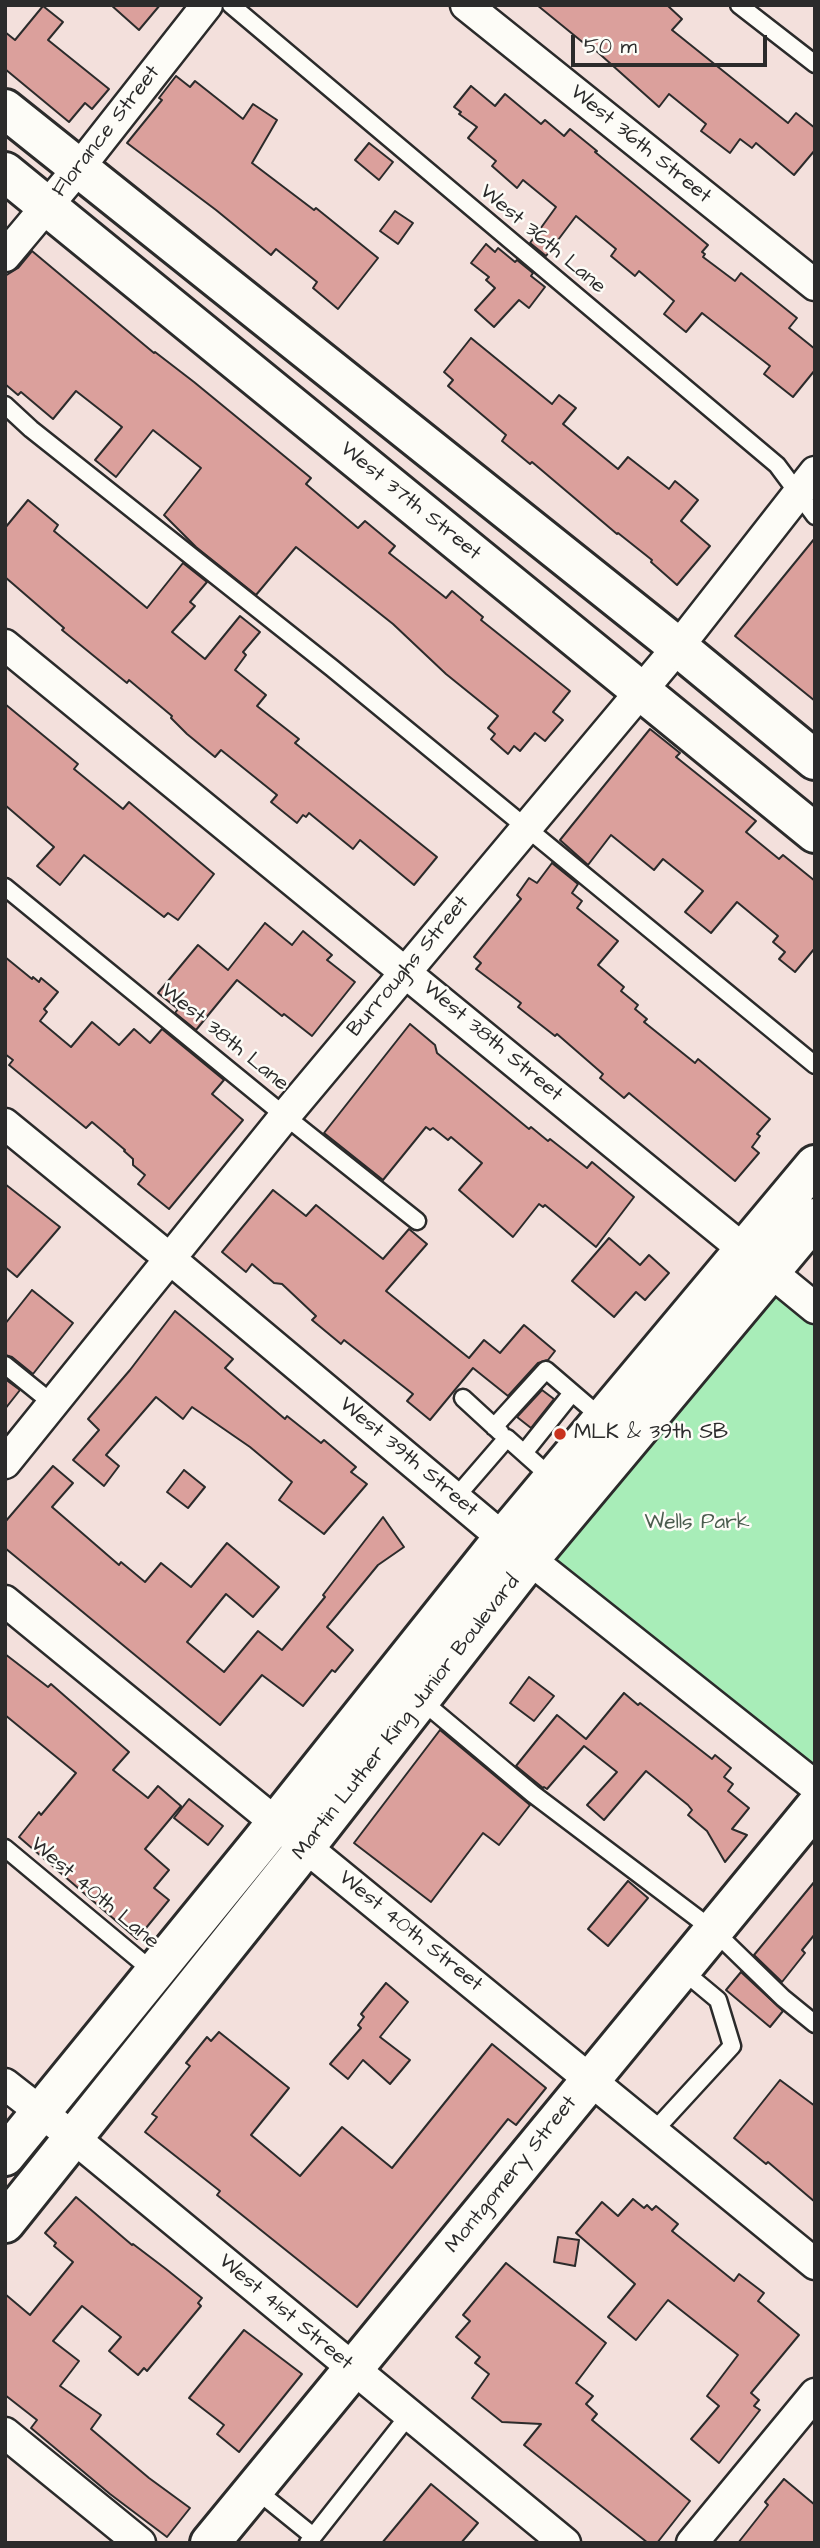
<!DOCTYPE html>
<style>
body{margin:0}
#map{position:relative;width:820px;height:2548px;overflow:hidden;background:#f3e0dc;font-family:"Architects Daughter",sans-serif}
canvas{display:block}
.frame{position:absolute;inset:0;border:7px solid #2b2b2b;pointer-events:none}
.scale{position:absolute;left:571px;top:35px;width:196px;height:32px;box-sizing:border-box;border:4px solid #2b2b2b;border-top:0;padding-left:9px;font-size:21px;line-height:24px;white-space:nowrap;color:#2b2b2b;-webkit-text-stroke:5px #fdfcf7;paint-order:stroke}
</style>
<div id="map">
<canvas width="820" height="2548"></canvas>
<div class="frame"></div>
<div class="scale">50 m</div>
</div>
<script>
const ctx = document.querySelector('canvas').getContext('2d');
ctx.lineJoin = 'round';
function fillPath(path, color) {
  ctx.fillStyle = color;
  ctx.fill(path, 'evenodd');
}
function poly(rows) {
  const path = new Path2D();
  for (const r of rows) {
    path.moveTo(r[0], r[1]);
    for (let i = 2; i < r.length; i += 2) path.lineTo(r[i], r[i + 1]);
  }
  return path;
}
function stroke(path, color, width, dash) {
  ctx.strokeStyle = color;
  ctx.lineWidth = width;
  ctx.lineCap = dash ? 'butt' : 'round';
  ctx.setLineDash(dash || []);
  ctx.stroke(path);
}
function drawText(font, color, halo, rows, align = 'center') {
  ctx.font = font + ' "Architects Daughter",sans-serif';
  ctx.lineWidth = 5;
  ctx.setLineDash([]);
  ctx.textBaseline = 'middle';
  ctx.strokeStyle = halo;
  ctx.fillStyle = color;
  for (const [text, x, y, turn = 0] of rows) {
    ctx.save();
    ctx.translate(x, y);
    ctx.rotate((+turn || 0) * Math.PI / 180);
    ctx.textAlign = isNaN(turn) ? turn : align;
    if (halo) ctx.strokeText(text, 0, 0);
    ctx.fillText(text, 0, 0);
    ctx.restore();
  }
}
const green = poly([
 [755,1267,815,1315,815,1771,529,1541]
]);
const building = poly([
 [111,5,160,5,139,30,111,5],
 [537,5,667,5,682,19,672,30,788,123,796,113,815,128,815,150,794,175,756,143,752,148,740,139,730,153,701,131,706,124,669,94,659,107,593,48,591,49,537,5],
 [43,6,63,22,48,40,109,89,92,109,85,103,69,122,5,69,5,32,15,40,43,6],
 [176,76,190,87,195,81,243,119,253,104,277,120,252,163,314,210,316,208,378,258,338,309,313,288,317,282,276,249,271,255,216,210,127,143,162,100,159,98,176,76],
 [471,86,495,106,505,94,541,124,545,120,564,136,570,129,597,151,595,152,708,245,702,252,705,254,703,257,735,281,741,273,797,318,789,328,815,349,815,370,793,397,764,374,770,366,702,313,686,332,664,314,674,301,639,271,635,276,611,256,616,249,576,216,546,256,530,243,556,207,523,180,517,188,492,166,496,161,468,138,477,127,459,114,461,112,454,107,471,86],
 [369,143,393,162,379,180,355,160,369,143],
 [395,211,413,223,398,244,380,231,395,211],
 [486,244,495,252,498,248,515,262,517,260,533,273,531,276,545,287,529,308,519,300,494,327,475,310,495,288,486,280,489,277,471,263,486,244],
 [32,251,154,353,155,352,194,382,311,478,306,484,358,528,365,521,395,546,389,553,446,598,452,591,483,617,481,620,570,691,553,712,563,720,545,741,535,733,520,751,514,746,508,754,491,739,495,734,488,728,498,716,446,674,393,624,296,547,256,595,196,547,164,515,201,468,153,430,116,477,95,460,122,427,76,391,53,419,21,392,18,395,5,384,5,276,18,268,32,251],
 [471,338,552,404,559,395,576,408,563,424,618,469,628,457,669,489,675,481,698,500,681,521,710,546,677,585,651,562,652,560,618,533,617,534,532,462,530,464,502,441,506,435,448,386,453,380,444,372,471,338],
 [28,500,58,525,54,531,147,608,183,563,207,582,190,602,195,606,172,632,205,659,240,616,260,632,243,652,246,655,235,670,266,695,257,706,299,739,295,743,437,857,414,885,360,840,353,849,309,813,306,817,303,815,297,823,271,802,277,795,221,750,215,757,187,734,171,718,172,716,129,680,127,683,62,630,64,628,5,577,5,528,28,500],
 [815,538,815,701,735,636,815,538],
 [5,704,78,764,74,769,123,809,129,802,214,874,178,920,168,913,164,917,84,855,60,885,37,866,54,847,5,805,5,704],
 [650,729,680,753,676,757,756,821,746,832,779,859,783,855,815,881,815,948,795,972,779,959,785,952,773,942,778,936,737,902,711,933,685,912,703,891,663,859,654,870,611,835,588,865,560,840,650,729],
 [552,863,578,884,572,893,582,901,577,908,618,941,598,965,624,987,621,991,638,1005,635,1009,647,1019,644,1022,695,1063,698,1059,770,1119,757,1134,760,1136,752,1147,759,1153,735,1181,629,1093,624,1098,600,1078,603,1074,557,1034,555,1036,518,1007,521,1003,476,969,481,963,474,957,521,899,517,895,529,878,537,883,552,863],
 [265,923,292,945,303,931,332,955,327,960,355,982,312,1036,284,1014,282,1016,237,980,196,1030,175,1013,178,1009,158,993,198,945,228,970,265,923],
 [5,957,32,979,33,977,39,982,41,978,58,992,44,1009,47,1012,40,1021,71,1047,92,1022,119,1045,134,1029,150,1043,162,1029,224,1080,212,1094,243,1120,169,1209,138,1184,145,1175,133,1165,133,1159,124,1151,125,1150,92,1122,86,1128,9,1065,13,1060,5,1054,5,957],
 [410,1024,435,1045,437,1053,529,1129,531,1127,548,1141,550,1139,587,1168,592,1162,634,1197,596,1247,545,1205,543,1207,539,1204,513,1237,459,1190,482,1163,451,1137,448,1140,433,1128,430,1130,426,1127,383,1180,324,1133,410,1024],
 [5,1184,60,1227,17,1277,5,1267,5,1184],
 [273,1190,306,1216,316,1205,383,1259,409,1229,427,1244,386,1291,469,1358,484,1340,500,1353,524,1325,555,1351,548,1360,538,1363,508,1396,473,1368,430,1420,407,1401,413,1394,344,1340,341,1344,312,1320,316,1316,282,1284,274,1283,252,1264,246,1272,222,1252,273,1190],
 [609,1238,640,1265,649,1255,669,1273,645,1300,636,1292,614,1317,572,1281,609,1238],
 [32,1290,73,1323,33,1374,12,1357,5,1355,5,1324,32,1290],
 [175,1311,233,1359,225,1368,285,1419,287,1416,321,1443,324,1440,356,1467,351,1472,367,1484,324,1534,279,1500,292,1482,250,1447,192,1407,183,1419,156,1397,106,1455,119,1466,104,1486,73,1460,99,1430,88,1419,130,1370,175,1311],
 [5,1379,20,1390,5,1409,5,1379],
 [542,1390,554,1399,531,1428,517,1417,542,1390],
 [53,1466,73,1483,52,1507,119,1565,121,1562,145,1582,161,1563,191,1587,227,1543,279,1587,253,1617,226,1594,187,1642,224,1672,258,1631,282,1650,325,1597,323,1595,383,1517,404,1547,378,1565,327,1627,353,1650,335,1672,332,1670,303,1706,262,1675,220,1725,5,1548,5,1522,53,1466],
 [184,1470,205,1487,188,1508,167,1492,184,1470],
 [5,1654,48,1687,51,1684,129,1752,113,1770,148,1798,158,1786,181,1806,145,1849,169,1870,154,1888,169,1900,137,1939,19,1837,39,1812,41,1815,76,1773,5,1715,5,1654],
 [529,1677,554,1696,534,1721,510,1703,529,1677],
 [624,1693,638,1705,640,1703,712,1759,715,1755,731,1768,724,1777,733,1784,728,1791,749,1808,732,1829,747,1835,725,1862,707,1831,688,1815,692,1810,688,1805,646,1771,604,1820,587,1805,617,1772,584,1746,547,1789,544,1787,543,1788,516,1766,557,1715,586,1739,624,1693],
 [440,1730,530,1805,499,1845,483,1833,431,1902,354,1843,440,1730],
 [189,1799,223,1826,208,1845,174,1818,189,1799],
 [628,1881,648,1898,608,1946,588,1929,628,1881],
 [815,1881,815,1934,802,1950,805,1953,782,1982,754,1955,815,1881],
 [741,1972,783,2011,770,2027,726,1990,741,1972],
 [386,1983,408,2002,380,2037,410,2060,390,2084,363,2060,348,2079,330,2064,361,2028,358,2025,364,2017,361,2014,386,1983],
 [219,2032,289,2088,251,2135,300,2176,342,2127,392,2168,492,2044,546,2088,516,2125,508,2119,357,2307,217,2195,220,2191,145,2132,157,2117,152,2114,190,2066,186,2063,207,2037,211,2041,219,2032],
 [780,2080,815,2106,815,2202,768,2162,766,2164,734,2138,780,2080],
 [76,2197,132,2245,133,2244,166,2269,202,2298,198,2303,201,2306,147,2371,144,2368,138,2375,109,2351,121,2337,82,2306,53,2341,79,2361,60,2386,101,2415,91,2429,149,2478,190,2508,167,2537,110,2494,31,2428,37,2420,5,2395,5,2294,30,2315,73,2262,54,2246,56,2243,45,2233,76,2197],
 [633,2199,644,2208,647,2205,652,2210,656,2206,678,2224,672,2231,734,2281,739,2274,764,2293,758,2301,799,2335,751,2393,759,2400,754,2406,760,2410,719,2463,691,2439,719,2406,707,2396,738,2355,668,2300,636,2340,608,2317,635,2284,576,2233,602,2202,618,2216,633,2199],
 [558,2237,579,2240,575,2266,554,2262,558,2237],
 [506,2263,606,2343,576,2383,593,2396,586,2404,597,2414,592,2420,690,2501,657,2543,648,2543,524,2445,541,2424,502,2422,472,2398,489,2374,475,2363,480,2357,456,2337,470,2321,463,2315,506,2263],
 [244,2330,302,2374,239,2452,217,2434,224,2425,189,2398,244,2330],
 [784,2479,815,2505,815,2543,738,2543,768,2505,765,2502,784,2479],
 [431,2484,478,2523,461,2543,382,2543,431,2484]
]);
const service = poly([
 [231,5,777,465,815,516],
 [739,5,815,64],
 [5,405,31,429,332,668,815,1065],
 [5,887,285,1116,417,1221],
 [5,1365,52,1403],
 [463,1398,500,1432],
 [494,1427,546,1370,603,1419],
 [524,1453,572,1393],
 [456,1497,507,1438,553,1479],
 [421,1700,533,1794,713,1930,783,1998,815,2024],
 [5,1848,155,1973],
 [653,2132,732,2046,718,2000,682,1970],
 [255,2489,313,2536],
 [308,2543,409,2415]
]);
const minor = poly([
 [466,5,815,285],
 [5,256,78,169,207,5],
 [5,645,815,1308],
 [5,1124,169,1258,503,1538,815,1786],
 [5,1463,285,1116,678,647,815,472],
 [5,1601,815,2264],
 [5,2084,74,2138,565,2543],
 [5,2433,140,2543],
 [692,2543,815,2394]
]);
const secondary = poly([
 [210,2543,815,1807]
]);
const primary = poly([
 [5,109,678,647,815,760],
 [5,172,815,833],
 [5,2156,260,1843,503,1538,815,1165],
 [5,2223,293,1863,529,1560,815,1218]
]);
const markers = [
 [560,1434,7,"#c8321e"]
];
const streetNames = [
 ["Florance Street",107,132,-52],
 ["West 36th Street",640,145,39],
 ["West 36th Lane",542,240,40],
 ["West 37th Street",410,502,39],
 ["Burroughs Street",409,967,-50],
 ["West 38th Lane",224,1038,39],
 ["West 38th Street",492,1042,40],
 ["West 39th Street",408,1458,40],
 ["Martin Luther King Junior Boulevard",407,1718,-52],
 ["West 40th Lane",94,1894,40],
 ["West 40th Street",410,1932,39],
 ["Montgomery Street",512,2175,-51],
 ["West 41st Street",285,2313,40]
];
const poiNames = [
 ["MLK & 39th SB",574,1434]
];
const parkNames = [
 ["Wells Park",697,1524]
];
fillPath(green, '#a8edb8');
fillPath(building, '#dba09c');
stroke(building, '#2b2b2b', 2);
stroke(service, '#2b2b2b', 21);
stroke(minor, '#2b2b2b', 35);
stroke(secondary, '#2b2b2b', 44);
stroke(primary, '#2b2b2b', 44);
stroke(service, '#fdfcf7', 16);
stroke(minor, '#fdfcf7', 30);
stroke(secondary, '#fdfcf7', 38);
stroke(primary, '#fdfcf7', 38);
for (const [x, y, r, color] of markers) {
  const dot = new Path2D();
  dot.arc(x, y, r, 0, 2 * Math.PI);
  ctx.fillStyle = color;
  ctx.fill(dot);
  stroke(dot, '#fdfcf7', 2.5);
}
drawText('21px', '#2b2b2b', '#fdfcf7', streetNames);
drawText('21px', '#2b2b2b', '#fdfcf7', poiNames, 'left');
drawText('21px', '#4a5c4e', '#fdfcf7', parkNames);
</script>
